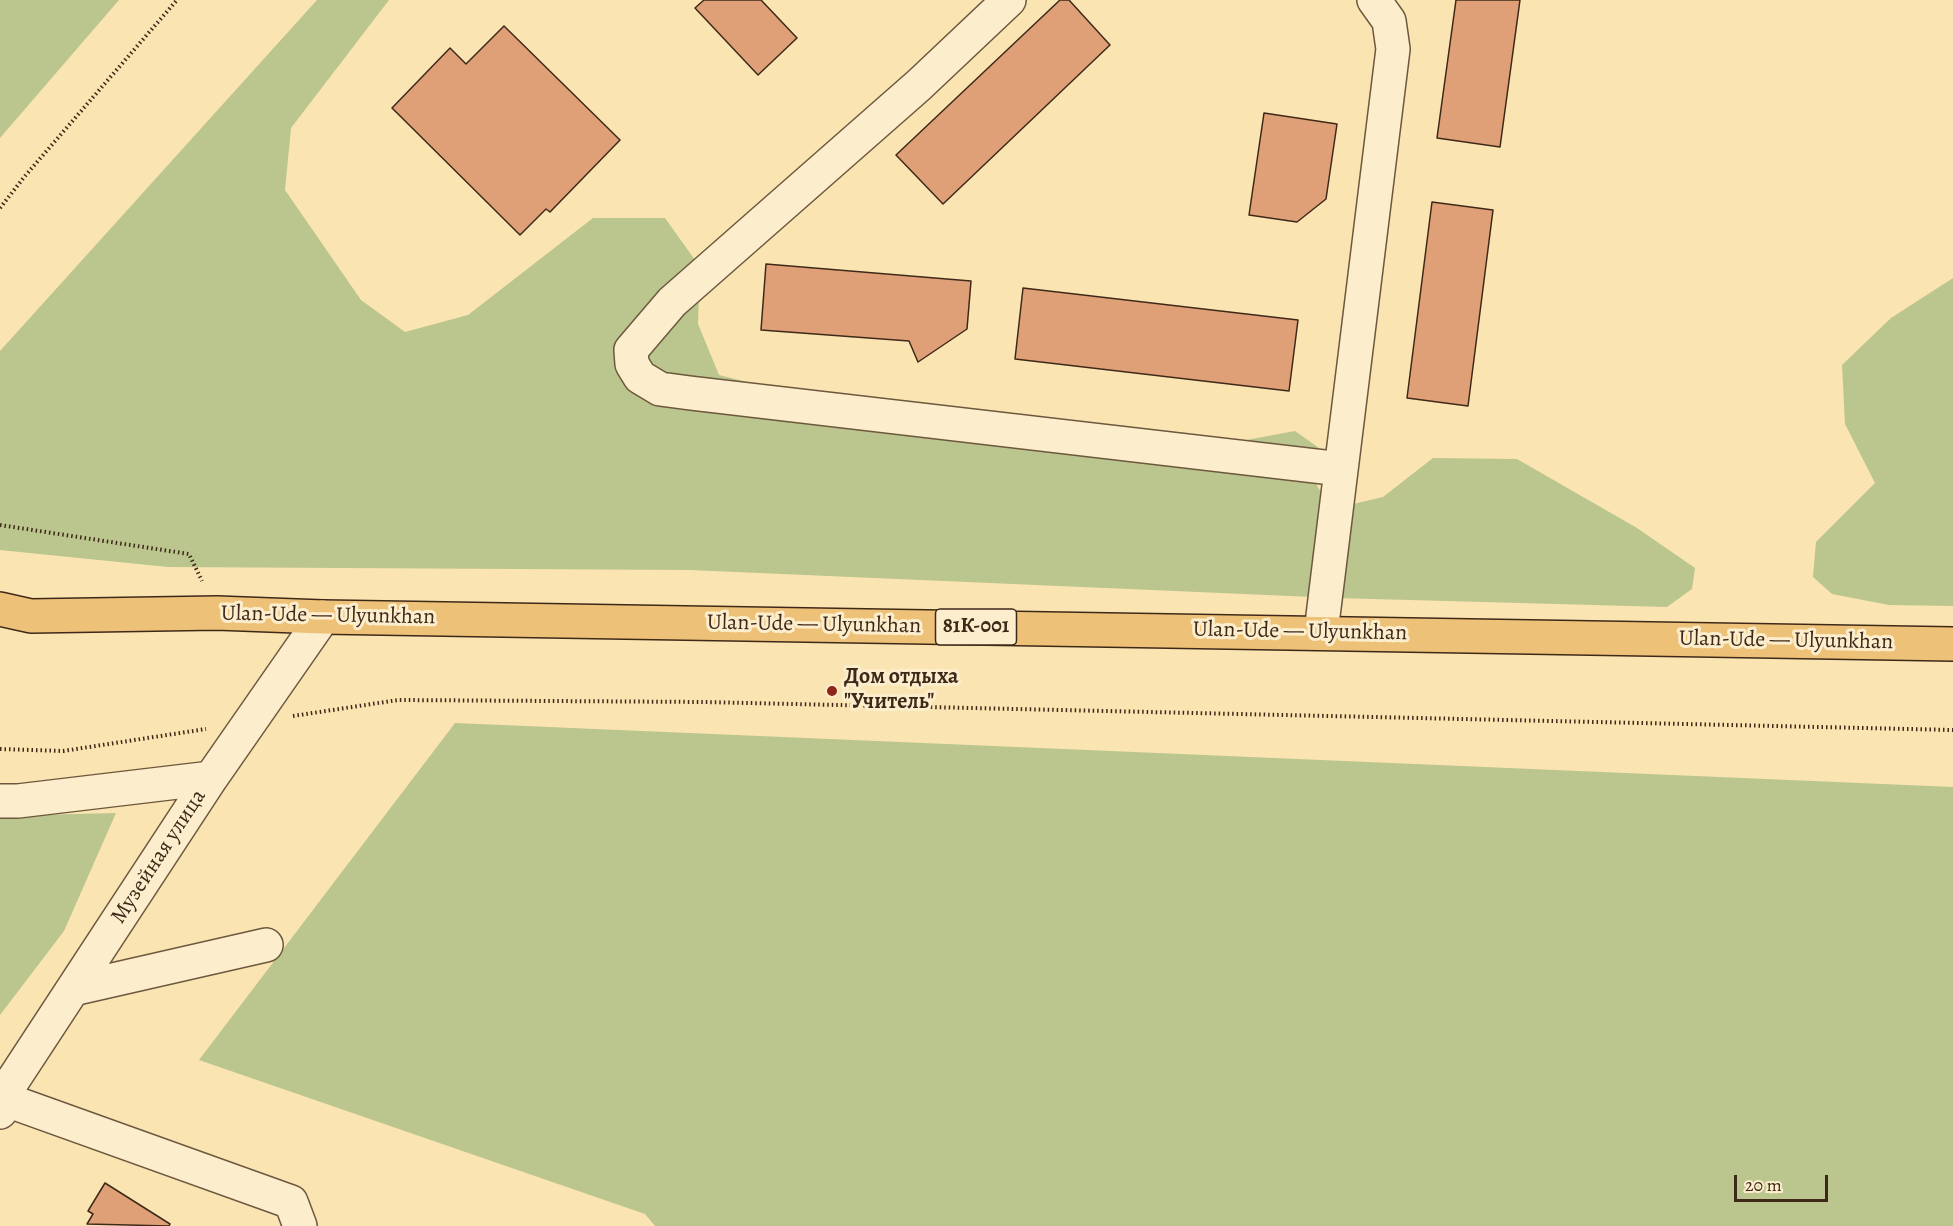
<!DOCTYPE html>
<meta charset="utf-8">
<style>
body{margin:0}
#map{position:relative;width:1953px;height:1226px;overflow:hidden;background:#fae4b1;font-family:Alegreya,serif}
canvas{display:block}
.scale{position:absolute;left:1734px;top:1175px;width:94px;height:27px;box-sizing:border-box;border:3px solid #3e2919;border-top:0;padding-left:8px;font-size:18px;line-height:21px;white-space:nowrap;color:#3e2919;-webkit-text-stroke:4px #fcedcc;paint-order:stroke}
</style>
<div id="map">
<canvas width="1953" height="1226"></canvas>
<div class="scale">20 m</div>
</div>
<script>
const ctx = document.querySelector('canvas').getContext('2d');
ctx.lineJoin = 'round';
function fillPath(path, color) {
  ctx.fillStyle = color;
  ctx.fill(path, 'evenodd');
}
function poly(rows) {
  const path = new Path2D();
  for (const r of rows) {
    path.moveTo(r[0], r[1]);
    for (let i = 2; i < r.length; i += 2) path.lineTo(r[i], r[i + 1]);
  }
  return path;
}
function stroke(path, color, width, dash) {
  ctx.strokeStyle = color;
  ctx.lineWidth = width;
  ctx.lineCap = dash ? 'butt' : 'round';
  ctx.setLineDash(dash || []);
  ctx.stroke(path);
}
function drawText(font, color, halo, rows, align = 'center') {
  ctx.font = font + ' Alegreya,serif';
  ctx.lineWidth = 6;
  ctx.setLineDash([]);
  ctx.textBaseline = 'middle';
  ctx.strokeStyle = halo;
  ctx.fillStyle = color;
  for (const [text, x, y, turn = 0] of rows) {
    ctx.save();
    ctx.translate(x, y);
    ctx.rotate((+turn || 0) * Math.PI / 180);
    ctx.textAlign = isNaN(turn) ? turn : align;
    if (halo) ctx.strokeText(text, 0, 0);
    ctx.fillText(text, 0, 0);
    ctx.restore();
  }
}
const green = poly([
 [0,0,119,0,0,138],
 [317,0,389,0,291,128,285,190,361,300,405,332,468,315,593,218,665,218,700,267,698,324,719,375,832,403,1192,450,1295,431,1319,448,1314,481,1332,509,1383,497,1433,458,1517,459,1637,528,1695,568,1692,589,1667,607,1336,598,690,570,168,567,0,550,0,351],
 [1953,278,1953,606,1889,605,1832,594,1813,577,1816,542,1875,483,1845,424,1842,365,1891,318],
 [455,723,1953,787,1953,1226,655,1226,645,1214,199,1060],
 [116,813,64,931,0,1015,0,816]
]);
const building = poly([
 [704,0,761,0,797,38,758,75,695,8,704,0],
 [1060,0,1069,0,1110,45,943,204,896,155,1060,0],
 [1456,0,1520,0,1500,147,1437,138,1456,0],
 [504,26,620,140,550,212,546,209,520,235,392,108,450,48,466,64,504,26],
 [1264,113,1337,124,1326,199,1297,222,1249,215,1264,113],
 [1432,202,1493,210,1468,406,1407,398,1432,202],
 [766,264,971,281,967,329,918,362,909,341,761,330,766,264],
 [1023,288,1298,320,1289,391,1015,359,1023,288],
 [105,1183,170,1224,169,1226,87,1224,93,1214,88,1211,105,1183]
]);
const path = poly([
 [0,208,25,176,177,0],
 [0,525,189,554,202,581],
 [293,716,398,700,704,702,1953,730],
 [0,749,63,751,206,729]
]);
const minor = poly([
 [1009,0,919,85,672,302,631,350,632,364,640,377,660,389,690,393,1341,469],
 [1321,632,1393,49,1389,21,1374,0],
 [0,801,18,801,211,778],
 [73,989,266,945],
 [0,1100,211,778,323,617],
 [0,1112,1,1098,291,1202,300,1226]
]);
const major = poly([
 [0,609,31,616,217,613,323,617,1953,644]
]);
const markers = [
 [832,691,6,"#8f2418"]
];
const shields = [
 [976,627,81]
];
const shieldNames = [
 ["81К-001",976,627]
];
const streetNames = [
 ["Ulan-Ude — Ulyunkhan",328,616,1],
 ["Ulan-Ude — Ulyunkhan",814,625,1],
 ["Ulan-Ude — Ulyunkhan",1300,632,1],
 ["Ulan-Ude — Ulyunkhan",1786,641,1],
 ["Музейная улица",159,857,-57]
];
const poiNames = [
 ["Дом отдыха",844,678],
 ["\"Учитель\"",844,703]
];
fillPath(green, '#bbc58e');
fillPath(building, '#e0a077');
stroke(building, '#3e2919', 1.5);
stroke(minor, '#6d583f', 36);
stroke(major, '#3e2919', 36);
stroke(path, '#3e2919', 4, [1.5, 3]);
stroke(minor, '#fcedcc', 33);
stroke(major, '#edc278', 33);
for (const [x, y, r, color] of markers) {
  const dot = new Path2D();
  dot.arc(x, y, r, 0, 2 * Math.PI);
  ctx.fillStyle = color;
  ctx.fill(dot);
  stroke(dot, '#fcedcc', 2);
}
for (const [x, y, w] of shields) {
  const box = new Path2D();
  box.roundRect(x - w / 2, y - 18, w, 36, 4.5);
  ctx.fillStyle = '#fcedcc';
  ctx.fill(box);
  stroke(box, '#3e2919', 1.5);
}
drawText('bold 21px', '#3e2919', null, shieldNames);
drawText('22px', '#3e2919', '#fcedcc', streetNames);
drawText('bold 22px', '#3e2919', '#fcedcc', poiNames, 'left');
</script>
